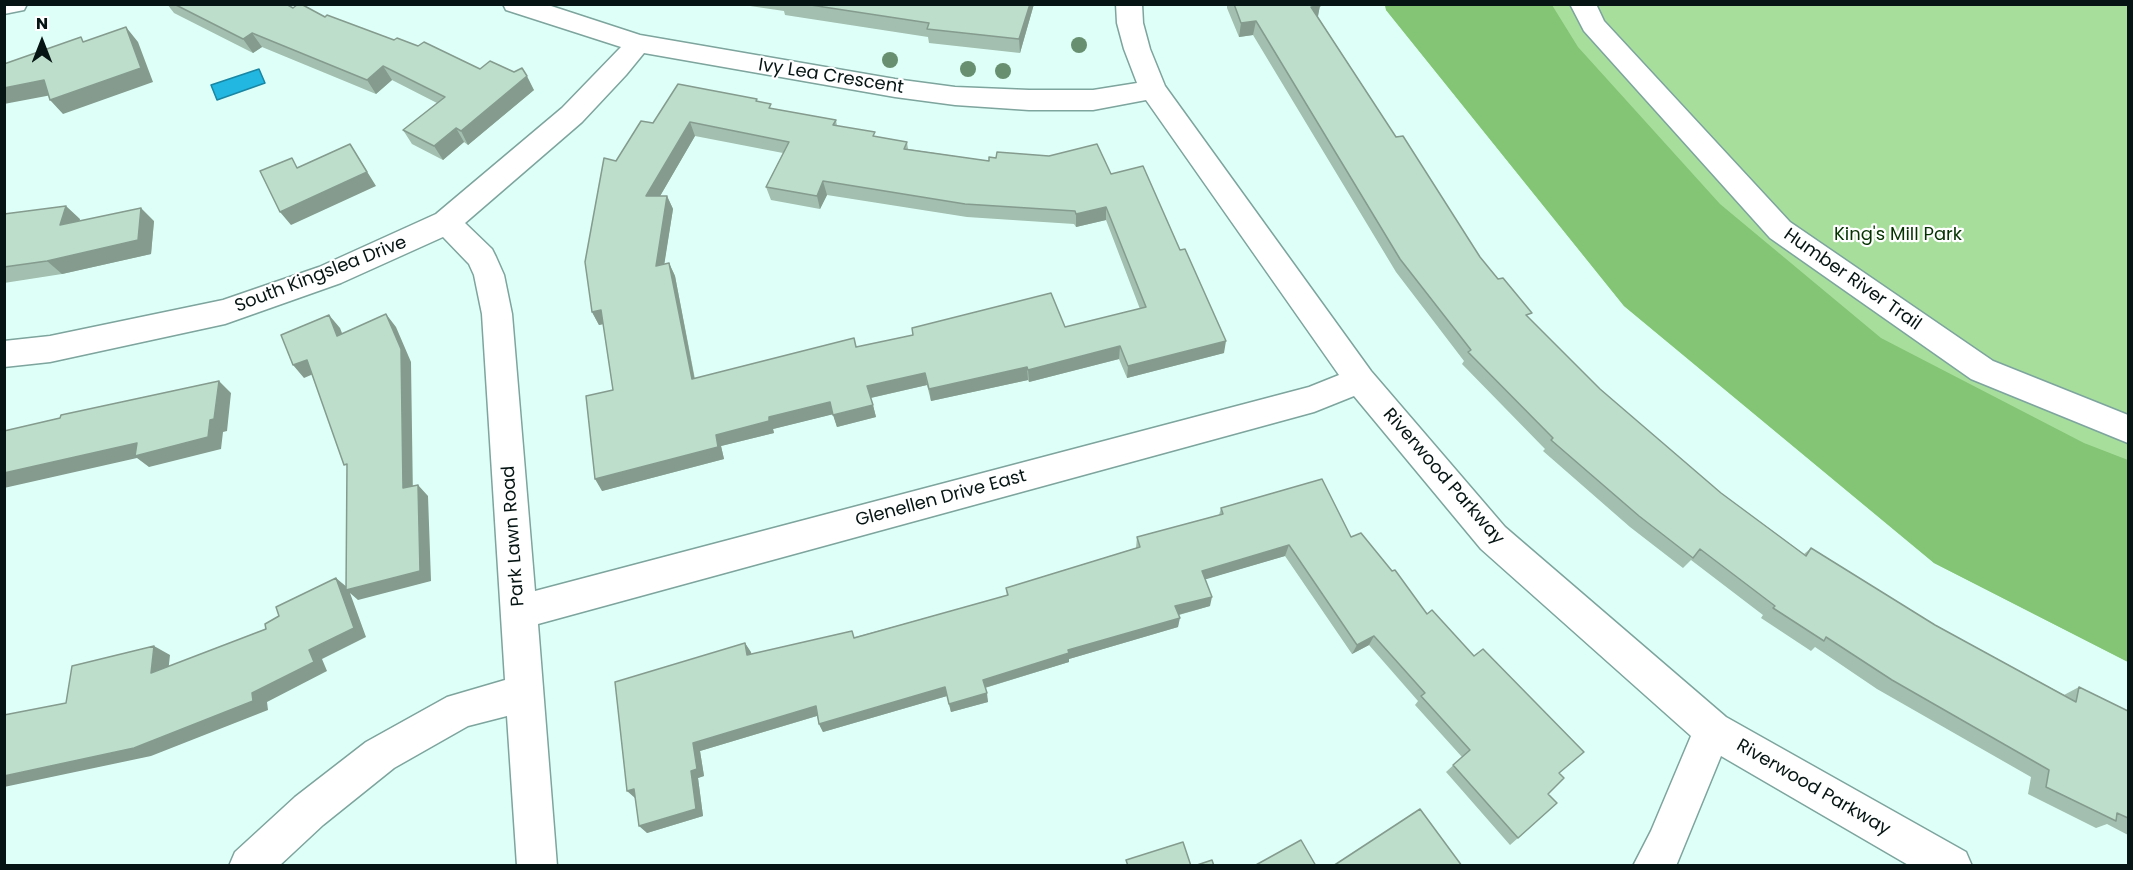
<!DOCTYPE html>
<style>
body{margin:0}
#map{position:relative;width:2133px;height:870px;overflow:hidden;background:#defff8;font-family:Poppins,sans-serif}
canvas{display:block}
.frame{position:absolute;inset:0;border:6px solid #061513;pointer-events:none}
.north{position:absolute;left:12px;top:12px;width:60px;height:60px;-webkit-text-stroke:4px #fff;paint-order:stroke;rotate:0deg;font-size:16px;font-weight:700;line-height:24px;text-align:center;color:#061513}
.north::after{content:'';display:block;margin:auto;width:21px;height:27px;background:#061513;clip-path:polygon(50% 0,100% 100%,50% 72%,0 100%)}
</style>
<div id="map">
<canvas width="2133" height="870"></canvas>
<div class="frame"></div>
<div class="north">N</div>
</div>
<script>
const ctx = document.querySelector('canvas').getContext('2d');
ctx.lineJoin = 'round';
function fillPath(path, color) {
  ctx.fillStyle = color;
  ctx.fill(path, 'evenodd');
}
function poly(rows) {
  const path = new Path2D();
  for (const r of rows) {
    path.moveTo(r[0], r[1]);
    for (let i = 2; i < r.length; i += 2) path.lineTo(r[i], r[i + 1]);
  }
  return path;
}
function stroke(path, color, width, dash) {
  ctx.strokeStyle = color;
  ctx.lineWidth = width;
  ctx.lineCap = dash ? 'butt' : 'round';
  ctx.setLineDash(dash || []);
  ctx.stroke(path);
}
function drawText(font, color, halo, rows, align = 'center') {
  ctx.font = font + ' Poppins,sans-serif';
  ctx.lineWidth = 4.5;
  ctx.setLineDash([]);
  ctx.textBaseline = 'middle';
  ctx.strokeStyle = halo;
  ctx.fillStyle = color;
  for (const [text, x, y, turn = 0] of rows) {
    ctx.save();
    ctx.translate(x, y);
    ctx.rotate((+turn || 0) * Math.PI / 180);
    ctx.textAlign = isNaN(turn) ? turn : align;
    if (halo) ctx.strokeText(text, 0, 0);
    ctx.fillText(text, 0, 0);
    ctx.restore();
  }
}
const green = poly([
 [1385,5,2128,5,2128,662,1934,563,1624,306,1386,10]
]);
const forest = poly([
 [1385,5,1552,5,1578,47,1720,204,1881,338,2084,443,2128,460,2128,662,1934,563,1624,306,1386,10]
]);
const water = poly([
 [259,69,265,83,217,100,211,85,259,69]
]);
const minor = poly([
 [4,4,27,4,24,10,4,14,4,4],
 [503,4,545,4,640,35,895,79,955,87,1029,90,1093,90,1137,83,1124,49,1117,23,1116,4,1142,4,1143,23,1150,49,1165,86,1371,371,1505,527,1726,717,1966,852,1972,866,1910,866,1721,756,1676,866,1633,866,1651,831,1691,736,1481,549,1354,396,1314,412,538,624,557,866,517,866,507,716,468,726,394,768,323,825,279,866,229,866,235,852,295,797,366,742,447,697,505,680,482,314,474,275,469,264,443,237,341,283,225,324,50,362,4,367,4,341,50,336,223,300,319,267,436,214,562,108,621,47,506,10,503,4],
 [644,53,895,97,955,105,1029,110,1093,110,1146,100,1339,375,1309,387,535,591,512,314,504,275,496,257,492,249,465,223,582,122,626,75,644,53],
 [1570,4,1596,4,1604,21,1790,222,1993,361,2128,415,2128,443,1971,379,1770,238,1584,31,1570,4]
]);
const trees = [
 [1079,45],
 [890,60],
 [968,69],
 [1003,71]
];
const wall = poly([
 [167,4,286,4,293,8,325,17,480,69,534,90,468,145,464,142,443,160,412,144,403,130,437,103,392,80,376,94,262,47,253,53,174,13],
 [750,4,1034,4,1020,53,929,43,928,37,785,15,784,11,750,6],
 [1227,4,1320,4,1318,17,1396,137,1480,257,1529,319,1600,389,1721,493,1804,554,1811,548,1935,625,2064,695,2079,687,2128,711,2128,835,2107,824,2096,828,2028,794,2031,777,1877,689,1815,647,1811,651,1761,618,1763,615,1691,560,1683,568,1630,527,1543,451,1545,449,1462,364,1464,361,1396,272,1253,35,1239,37,1227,8],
 [757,99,757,102,773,109,836,120,837,126,876,137,907,142,908,149,989,161,1111,174,1224,353,1127,378,1119,359,1029,382,1028,380,931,401,927,385,871,398,876,417,837,427,833,414,773,429,774,433,721,446,724,459,602,491,613,390,603,324,599,325,592,312,616,161,653,123],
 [695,136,783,153,766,187,771,200,820,209,827,195,967,217,1074,224,1076,227,1106,220,1140,309,1065,327,856,347,695,379,675,276,669,263,664,264,673,209,667,196,660,196],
 [4,214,80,219,79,221,154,221,151,254,62,274,4,283],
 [1221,508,1351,537,1427,614,1559,773,1518,838,1510,845,1446,772,1462,757,1415,705,1418,701,1369,645,1352,654,1285,556,1205,579,1210,606,1179,615,1178,627,1069,659,1069,662,985,688,988,702,951,712,947,696,823,732,819,724,817,716,700,751,704,776,698,778,703,816,647,833,635,798,745,643,751,654,855,637,1007,596,1006,588,1136,548,1137,537,1219,515]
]);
const shadedWall = poly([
 [1030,4,1034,4,1020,53,1019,39],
 [1320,6,1317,20,1311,7],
 [1256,21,1253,35,1239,37,1241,23],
 [126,27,138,42,153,82,63,114,50,100],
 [252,33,262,47,253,53,243,39],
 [383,66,392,80,376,94,367,80],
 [527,76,534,90,468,145,461,131],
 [44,80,57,94,4,104,4,88],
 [690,122,695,136,652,210,646,196],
 [456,128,464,142,443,160,434,146],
 [350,144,376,186,291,225,280,212],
 [823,181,827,195,820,209,817,196],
 [667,196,673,209,662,279,656,266],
 [66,206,80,219,74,239,60,225],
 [1106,207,1106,220,1076,227,1076,214],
 [141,208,154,221,151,254,62,274,47,261],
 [669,263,675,276,697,392,692,379],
 [601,310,608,323,599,325,592,312],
 [386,314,396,327,411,362,413,500,403,488],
 [329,315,340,328,348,348,337,336],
 [1226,341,1224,353,1127,378,1128,366],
 [1120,346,1119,359,1029,382,1028,370],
 [307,360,318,372,304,378,293,365],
 [1027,367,1028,380,931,401,929,389],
 [925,373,927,385,870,398,867,386],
 [219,381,231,393,227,431,223,432,221,449,149,467,137,458,4,488,4,473,210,420],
 [830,402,834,414,773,429,774,433,721,446,724,459,602,491,595,479,716,435,769,417],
 [873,405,876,417,837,427,833,415],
 [418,485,428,496,431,581,358,600,350,593,366,637,322,659,327,671,267,702,268,710,151,756,4,787,4,776,252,693,309,650,336,578,348,588],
 [1289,545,1285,556,1200,581,1202,571],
 [1212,597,1210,606,1174,616,1175,606],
 [1180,618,1178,627,1069,659,1069,662,984,688,983,680,1068,650],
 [1374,636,1369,645,1352,654,1357,645],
 [745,643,751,652,753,664,747,655],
 [154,646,170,655,167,682,151,673],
 [945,687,947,696,823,732,819,724],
 [987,693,988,702,951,712,949,704],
 [816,706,820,715,700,751,704,776,698,778,703,816,647,833,639,826,691,771,693,743],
 [634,789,642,796,635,798,627,791]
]);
const building = poly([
 [174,4,286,4,293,8,298,4,301,4,325,17,327,15,394,40,397,38,418,46,424,42,480,69,490,61,514,72,522,68,527,76,461,131,456,128,434,146,403,130,445,97,383,66,367,80,252,33,243,39,174,4],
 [804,4,1030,4,1019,39,927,29,929,23,804,4],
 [1234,4,1320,4,1320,6,1311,7,1396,137,1403,136,1480,257,1498,279,1503,278,1532,313,1526,315,1600,389,1721,493,1806,556,1811,548,1935,625,2076,702,2079,687,2128,711,2128,818,2117,813,2116,821,2046,787,2049,770,1892,680,1826,637,1824,641,1773,608,1775,606,1700,549,1693,558,1639,516,1551,440,1553,438,1468,352,1471,350,1400,259,1256,21,1241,23,1234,4],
 [126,27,141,68,50,100,44,80,4,88,4,64,81,37,83,42,126,27],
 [678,84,757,99,756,101,771,104,769,108,836,120,833,125,875,132,873,136,907,142,904,149,989,161,989,157,996,158,997,152,1049,156,1097,144,1111,174,1143,166,1180,250,1185,249,1226,341,1128,366,1120,346,1028,370,1027,367,929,389,925,373,867,386,873,405,833,415,830,402,769,417,769,421,716,435,718,447,595,479,586,396,613,390,601,310,592,312,585,262,604,158,616,161,641,121,653,123,678,84],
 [690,122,789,142,766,187,817,196,823,181,965,204,1075,211,1076,214,1106,207,1146,307,1065,327,1051,293,912,328,913,335,856,347,854,338,692,379,669,263,656,266,667,196,646,196,690,122],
 [350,144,367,172,280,212,260,171,292,158,297,168,350,144],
 [66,206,60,225,141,208,138,240,47,261,4,267,4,214,66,206],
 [386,314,401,349,403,488,418,485,420,571,346,590,347,464,344,465,307,360,293,365,281,335,329,315,337,336,386,314],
 [219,381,214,419,210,420,208,437,135,456,137,443,4,473,4,431,60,418,61,415,219,381],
 [1322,479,1351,537,1361,533,1392,571,1395,570,1427,614,1432,610,1474,656,1483,649,1584,752,1559,773,1564,778,1548,794,1557,803,1518,838,1453,765,1470,750,1421,696,1425,693,1374,636,1357,645,1289,545,1202,571,1212,597,1175,606,1180,618,1068,650,1069,653,983,680,987,693,949,704,945,687,819,724,816,706,693,743,697,769,691,771,696,809,639,826,634,789,627,791,615,682,745,643,747,655,852,631,854,638,1008,595,1006,588,1140,547,1137,537,1223,514,1221,508,1322,479],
 [336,578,354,628,309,650,314,662,252,693,253,701,134,748,4,776,4,715,66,703,72,666,154,646,151,673,266,629,265,624,279,616,276,607,336,578],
 [1420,809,1462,866,1333,866,1420,809],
 [1301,840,1316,866,1254,866,1301,840],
 [1183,842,1191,866,1128,866,1126,860,1183,842],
 [1212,860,1214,866,1194,866,1212,860]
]);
const streetNames = [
 ["Ivy Lea Crescent",831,77,9],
 ["South Kingslea Drive",321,275,-21],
 ["Humber River Trail",1852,280,35],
 ["Riverwood Parkway",1443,477,49],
 ["Glenellen Drive East",941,499,-15],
 ["Park Lawn Road",514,536,-94],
 ["Riverwood Parkway",1813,788,30]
];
const parkNames = [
 ["King's Mill Park",1898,235]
];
fillPath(green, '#a7de9c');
fillPath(forest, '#83c575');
fillPath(water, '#21b7e1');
stroke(water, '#1986a3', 1.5);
stroke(minor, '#7da49d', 3);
fillPath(minor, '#fff');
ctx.fillStyle = '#678f70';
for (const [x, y] of trees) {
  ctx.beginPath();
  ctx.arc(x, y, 8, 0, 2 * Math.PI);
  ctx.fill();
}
fillPath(wall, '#a2bfaf');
fillPath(shadedWall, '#849b8e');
fillPath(building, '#bcdecb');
stroke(building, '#849b8e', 1.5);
drawText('18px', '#061513', '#fff', streetNames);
drawText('18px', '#053300', '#fff', parkNames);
</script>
